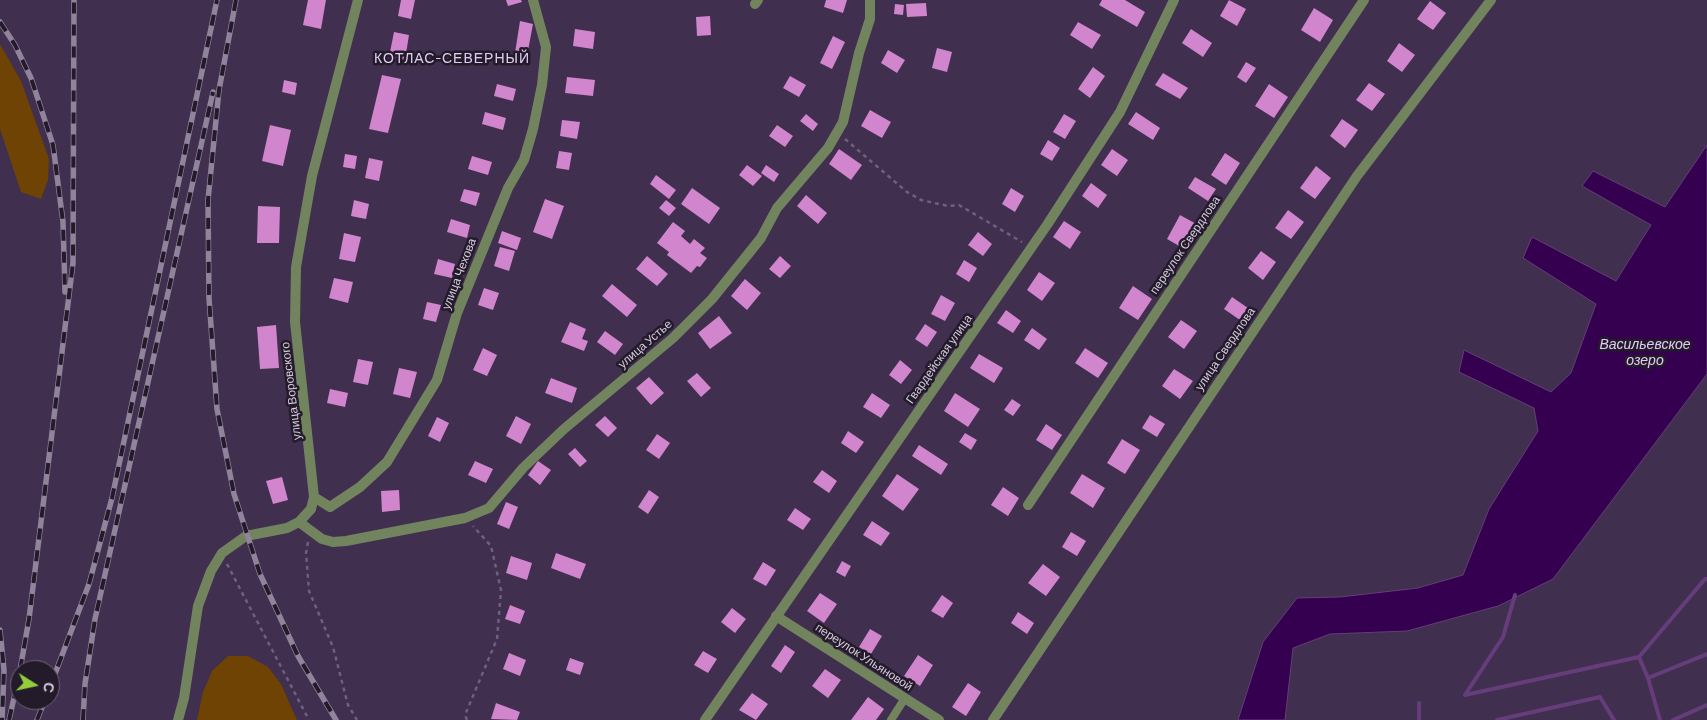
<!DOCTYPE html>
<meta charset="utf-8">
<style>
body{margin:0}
#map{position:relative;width:1707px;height:720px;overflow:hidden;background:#402f4f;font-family:Barlow,sans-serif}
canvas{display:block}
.north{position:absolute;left:10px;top:660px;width:50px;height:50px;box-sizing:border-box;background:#231b2a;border:1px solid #6b6273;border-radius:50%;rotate:100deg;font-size:14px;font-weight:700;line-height:20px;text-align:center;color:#d7cce0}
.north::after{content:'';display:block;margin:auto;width:18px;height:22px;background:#94cc3c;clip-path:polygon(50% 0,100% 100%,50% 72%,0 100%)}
</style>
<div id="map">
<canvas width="1707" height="720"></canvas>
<div class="north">С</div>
</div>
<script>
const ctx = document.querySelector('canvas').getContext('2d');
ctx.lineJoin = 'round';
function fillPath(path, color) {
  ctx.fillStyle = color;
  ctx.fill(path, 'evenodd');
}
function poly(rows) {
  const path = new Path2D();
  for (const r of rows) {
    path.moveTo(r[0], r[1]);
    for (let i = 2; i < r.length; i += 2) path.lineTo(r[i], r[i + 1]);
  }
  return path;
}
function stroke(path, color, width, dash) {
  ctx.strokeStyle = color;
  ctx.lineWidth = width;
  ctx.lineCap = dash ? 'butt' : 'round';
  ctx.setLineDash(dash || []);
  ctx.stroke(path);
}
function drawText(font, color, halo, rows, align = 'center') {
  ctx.font = font + ' Barlow,sans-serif';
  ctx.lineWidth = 5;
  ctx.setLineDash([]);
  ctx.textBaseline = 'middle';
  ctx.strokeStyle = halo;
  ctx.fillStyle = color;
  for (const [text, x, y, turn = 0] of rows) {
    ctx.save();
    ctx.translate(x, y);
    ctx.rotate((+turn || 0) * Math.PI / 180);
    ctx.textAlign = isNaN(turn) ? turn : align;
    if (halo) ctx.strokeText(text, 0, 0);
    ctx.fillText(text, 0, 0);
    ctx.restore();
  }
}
const green = poly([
 [0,44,21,81,49,159,48,180,41,199,21,192,0,129],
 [228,656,248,656,268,667,281,684,297,720,197,720,203,692,212,671]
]);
const water = poly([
 [1707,145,1707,374,1553,579,1498,606,1407,631,1330,634,1293,648,1285,720,1238,720,1263,642,1297,598,1340,597,1418,588,1463,575,1489,509,1538,431,1534,408,1459,372,1464,350,1551,392,1571,373,1596,304,1523,258,1532,237,1616,281,1651,225,1582,186,1593,171,1665,207,1707,145]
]);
const stream = poly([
 [1515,595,1503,637,1465,695,1639,657,1705,579,1707,579],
 [1639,657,1648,678,1660,720],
 [1648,678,1707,654],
 [1419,720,1419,703],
 [1497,720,1600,697,1614,720],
 [1673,720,1707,705]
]);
const building = poly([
 [308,0,326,0,321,29,303,25],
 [401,0,415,0,411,19,398,16],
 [506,0,521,0,522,2,508,6],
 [826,0,847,0,843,13,824,7],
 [1102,0,1125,0,1145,12,1137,27,1099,5],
 [1229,0,1246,9,1237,26,1220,16],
 [1430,1,1446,13,1433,30,1417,19],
 [926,3,927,16,907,17,906,4],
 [895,4,904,5,903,15,894,14],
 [1314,8,1333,20,1320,42,1301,30],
 [710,16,711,35,697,36,696,17],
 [520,21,533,24,527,56,515,53],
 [1078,22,1101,35,1092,49,1070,35],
 [575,29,595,32,593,49,573,46],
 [1191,29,1212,43,1203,57,1182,43],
 [394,32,409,35,405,60,389,57],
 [833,36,845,42,832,69,820,63],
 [1399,43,1415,55,1402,72,1387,61],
 [937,48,952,52,947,72,932,68],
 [888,50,905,60,897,73,881,63],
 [1246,62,1256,68,1246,83,1237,77],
 [1093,67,1105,76,1090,98,1078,89],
 [1163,73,1188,88,1180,99,1155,85],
 [382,75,401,79,388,133,369,129],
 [790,76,806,85,799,97,783,88],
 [567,77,595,80,593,96,565,93],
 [284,80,297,83,295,95,282,92],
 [1369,83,1385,94,1372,111,1356,100],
 [497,84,516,89,513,101,494,96],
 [1269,84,1288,97,1274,118,1255,106],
 [870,110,891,122,882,138,861,126],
 [485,112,506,118,503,130,482,124],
 [1136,112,1160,128,1153,140,1128,124],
 [806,114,818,124,813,131,800,121],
 [1064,114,1076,121,1065,139,1053,132],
 [1342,119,1358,130,1345,148,1330,136],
 [562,120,580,122,577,139,560,136],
 [270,125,291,130,283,166,262,161],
 [777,125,793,136,785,147,769,136],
 [1048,140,1060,148,1052,161,1040,154],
 [839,149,862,165,851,180,829,164],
 [1112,149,1128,160,1117,176,1101,165],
 [559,151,572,153,569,170,556,168],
 [1225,153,1240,163,1226,185,1211,175],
 [345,154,357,156,355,169,343,167],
 [472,156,492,162,488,175,468,169],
 [369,158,383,161,379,181,365,178],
 [747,165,762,176,753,186,739,175],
 [766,165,779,174,774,182,761,173],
 [1316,166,1331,178,1315,199,1300,188],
 [656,175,676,190,669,199,650,184],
 [1195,177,1216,189,1208,201,1188,188],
 [1091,183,1107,195,1098,208,1082,196],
 [692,188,720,208,709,224,681,204],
 [1011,188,1024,196,1015,212,1002,204],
 [464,189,480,193,476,206,460,201],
 [806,195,827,213,818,224,797,206],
 [545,199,564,206,552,239,533,232],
 [354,200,369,204,366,219,351,216],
 [666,200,676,208,669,216,659,208],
 [258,206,280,207,279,243,257,243],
 [1288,210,1304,222,1291,239,1275,228],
 [1180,215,1200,226,1186,250,1167,239],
 [451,219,470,225,467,238,447,232],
 [1064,221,1081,232,1070,249,1053,237],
 [673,222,685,231,681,236,690,244,694,239,705,248,700,253,707,258,700,267,697,266,691,273,667,255,669,252,657,243],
 [502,231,521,238,517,250,498,243],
 [978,232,992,244,983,256,968,245],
 [344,233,361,237,355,262,339,259],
 [500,247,515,251,509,271,494,266],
 [1261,251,1276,262,1263,280,1248,268],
 [647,256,668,274,657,286,636,269],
 [780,256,791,266,780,278,769,269],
 [438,259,455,264,452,278,434,274],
 [964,260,977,268,969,282,956,274],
 [1039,272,1055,283,1042,301,1027,290],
 [334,278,353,282,348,303,329,298],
 [745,279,761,293,747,310,731,296],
 [612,284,637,305,627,317,602,296],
 [1133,286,1152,299,1138,320,1119,308],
 [484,288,499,293,493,310,478,305],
 [941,295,955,303,945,321,931,314],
 [1232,297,1248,308,1240,320,1224,309],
 [427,302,441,305,436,322,423,319],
 [1006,310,1021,321,1013,333,997,323],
 [719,316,732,333,710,349,698,333],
 [1181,320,1197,331,1184,349,1168,337],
 [570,322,586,329,582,339,588,341,584,351,561,342],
 [925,324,937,332,927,347,915,339],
 [276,325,279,368,260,369,257,327],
 [1032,328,1047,339,1039,350,1024,340],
 [605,331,623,344,615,355,597,342],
 [483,348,497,355,487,376,473,370],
 [1085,348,1108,363,1098,378,1075,363],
 [979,354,1003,368,994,383,970,368],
 [358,359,373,362,368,385,353,382],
 [900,360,912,370,901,384,889,375],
 [399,368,417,372,410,398,393,394],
 [1174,369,1193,381,1180,399,1162,386],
 [697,373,711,388,701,397,687,381],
 [649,377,664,393,651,405,636,388],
 [551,378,577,388,572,403,545,393],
 [330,389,348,393,345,407,327,403],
 [872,393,890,405,881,418,863,407],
 [955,393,980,409,968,427,944,411],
 [1012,399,1021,405,1013,416,1004,410],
 [1150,415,1165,424,1157,437,1142,428],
 [516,416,531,424,521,444,506,436],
 [605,416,617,428,608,437,595,425],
 [437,417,449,423,440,442,428,436],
 [1046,424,1062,435,1052,450,1036,440],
 [848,431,864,442,856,453,841,443],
 [965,433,977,440,971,450,959,442],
 [657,434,670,443,659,459,646,450],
 [1122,439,1140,450,1125,474,1107,463],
 [919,445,948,464,941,475,912,456],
 [575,448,587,461,580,467,568,454],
 [475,461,493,469,486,483,468,475],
 [538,461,551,470,540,485,528,475],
 [822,470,837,481,829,493,813,482],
 [897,474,919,489,903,511,882,496],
 [1082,474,1105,488,1093,508,1070,493],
 [282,477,288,500,273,504,266,481],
 [1003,487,1019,498,1008,516,991,505],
 [399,490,400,510,382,512,381,491],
 [649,490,659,497,648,514,638,507],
 [506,502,518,507,509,529,497,524],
 [795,508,811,519,803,530,787,520],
 [872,521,890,533,881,546,863,535],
 [1071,532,1086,541,1077,556,1062,547],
 [556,553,586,564,580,579,551,568],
 [511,556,532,563,527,580,506,573],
 [842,561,851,566,845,577,836,572],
 [763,562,776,570,766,586,753,579],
 [1043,564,1060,577,1046,596,1028,583],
 [820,593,837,604,824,623,807,611],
 [942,595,953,603,943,618,931,611],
 [510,605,525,611,520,624,505,619],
 [732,608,746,619,735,633,721,622],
 [1018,612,1034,623,1027,634,1011,623],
 [870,629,882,636,871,654,859,647],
 [785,645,795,652,781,673,771,666],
 [703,651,717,659,708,673,694,665],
 [509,653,526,660,520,676,503,669],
 [918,655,933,665,920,686,904,676],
 [570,658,584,663,580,675,566,670],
 [825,669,841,680,828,698,812,686],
 [968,683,981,692,966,716,952,707],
 [752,693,768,704,756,720,739,710],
 [868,697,884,709,876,720,851,720],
 [496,703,520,712,517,720,491,719]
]);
const path = poly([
 [845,139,907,192,921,200,948,206,959,205,1022,242],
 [308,542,306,553,309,591,333,647,348,705,357,720],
 [227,564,309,720],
 [467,720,465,715,497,639,501,590,491,546,473,526]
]);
const service = poly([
 [891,720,905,698]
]);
const minor = poly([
 [755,4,758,0],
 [314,497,330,507,360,487,387,462,437,380,457,313,508,188,524,160,533,129,542,85,546,47,533,0],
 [1028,505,1364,0],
 [299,522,322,539,333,542,346,541,465,518,489,508,523,468,564,429,673,338,712,299,761,238,777,208,828,148,843,122,859,53,870,19,870,0],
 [776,616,939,720],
 [178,720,184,698,198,606,211,571,222,553,246,536,287,528,299,522,311,509,314,497,295,322,296,267,312,176,358,0],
 [705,720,1047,225,1120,112,1174,0],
 [993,720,1357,176,1491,0]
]);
const rail = poly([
 [236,0,219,90,208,200,209,298,217,409,234,494,260,574,298,656,336,720],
 [0,22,15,45,31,78,53,145,63,222,65,292],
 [0,630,4,670,2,720],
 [20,670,29,619,73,263,74,0],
 [50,687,89,584,112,498,217,0],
 [9,720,20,671],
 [37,720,45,700],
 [83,720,85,684,95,619,213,92]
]);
const streetNames = [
 ["переулок Свердлова",1185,245,-56],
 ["улица Чехова",459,274,-69],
 ["улица Устье",645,344,-41],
 ["улица Свердлова",1225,349,-56],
 ["Гвардейская улица",939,359,-55],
 ["улица Воровского",291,391,-97],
 ["переулок Ульяновой",864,657,33]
];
const neighbourhoodNames = [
 ["КОТЛАС-СЕВЕРНЫЙ",452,58]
];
const waterNames = [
 ["Васильевское",1645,344],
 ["озеро",1645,360]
];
fillPath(green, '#6e4303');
fillPath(water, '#34004f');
stroke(water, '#653d7a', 1);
stroke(stream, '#653d7a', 4);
fillPath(building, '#d085cc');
stroke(path, '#6f607c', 2.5, [4, 4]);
stroke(service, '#72845e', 8);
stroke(minor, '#72845e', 10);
stroke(rail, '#91839c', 5.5);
stroke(rail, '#231b2a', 4, [11]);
drawText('12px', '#d7cce0', '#231b2a', streetNames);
ctx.letterSpacing = '1px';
drawText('14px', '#e2ccf5', '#231b2a', neighbourhoodNames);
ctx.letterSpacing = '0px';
drawText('italic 14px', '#e2cbf7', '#231b2a', waterNames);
</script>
